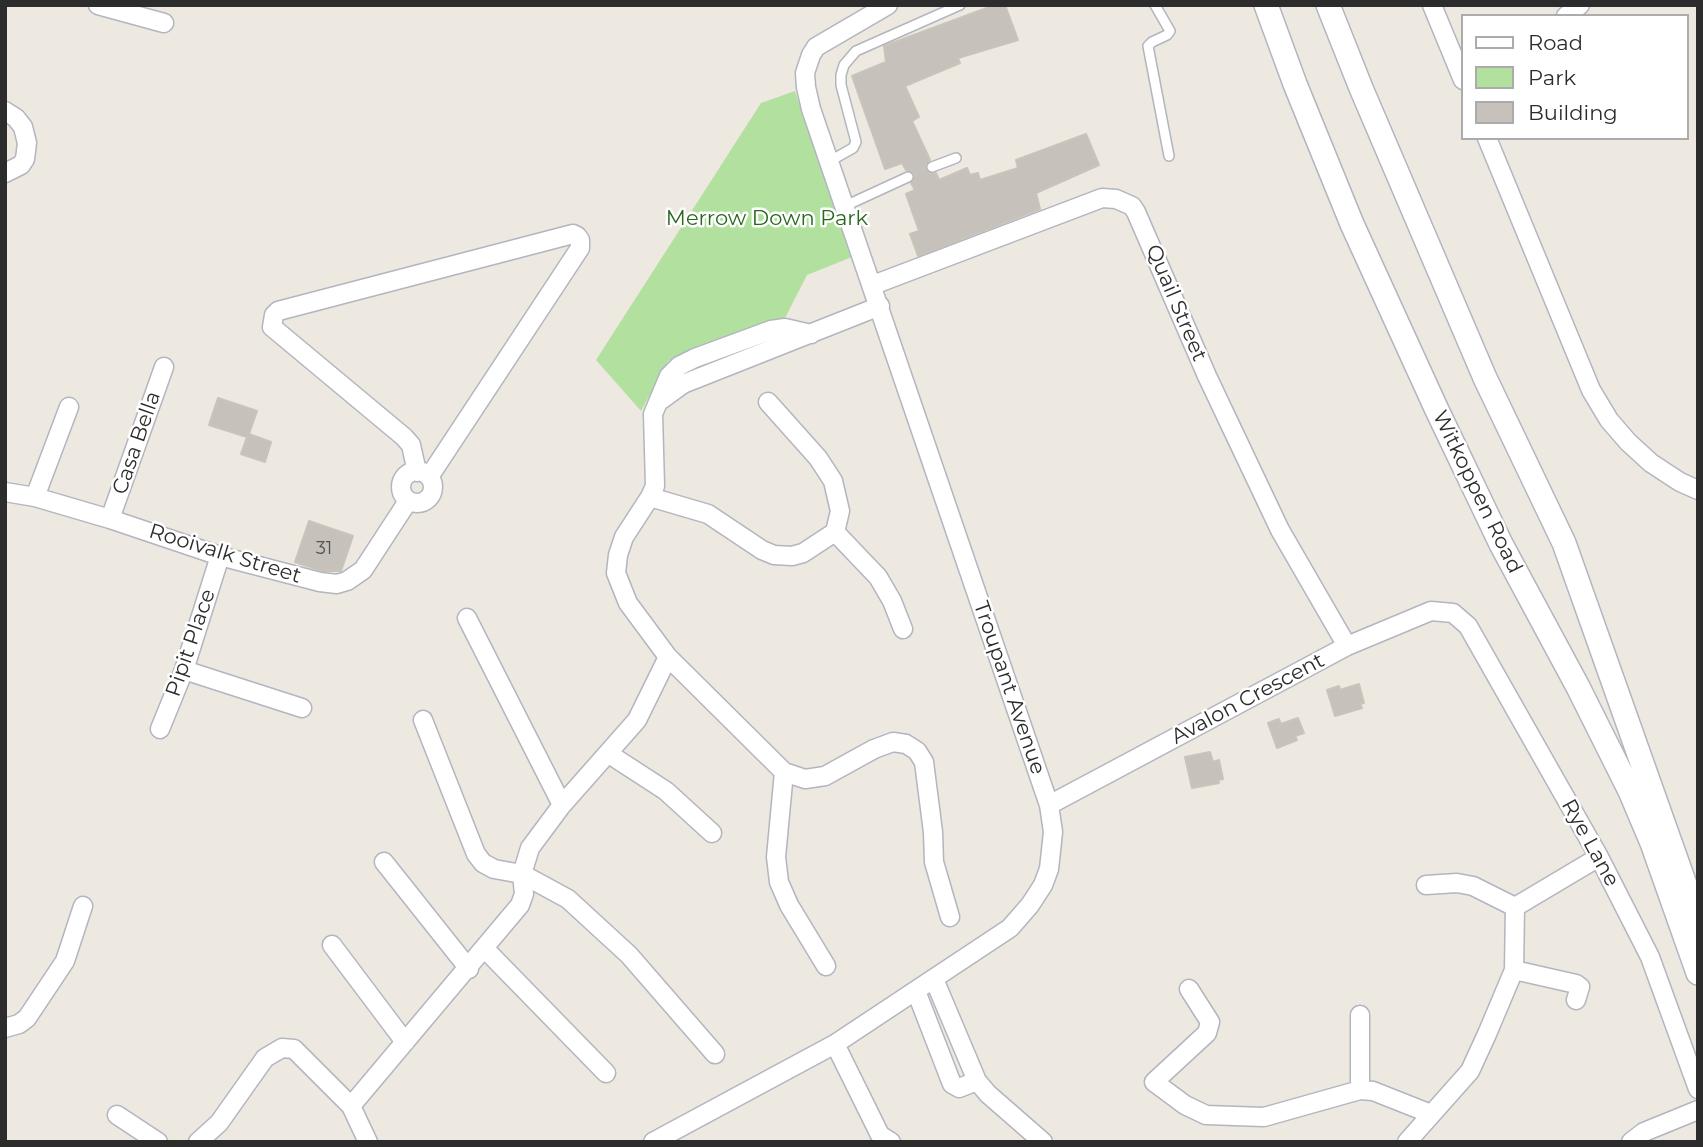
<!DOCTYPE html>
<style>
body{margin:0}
#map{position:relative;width:1703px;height:1147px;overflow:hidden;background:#ede8e0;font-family:Montserrat,sans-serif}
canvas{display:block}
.frame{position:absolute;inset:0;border:7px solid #2c2c2c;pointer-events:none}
.legend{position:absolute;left:1461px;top:14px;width:228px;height:126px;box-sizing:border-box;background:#fff;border:2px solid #ababab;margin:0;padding:9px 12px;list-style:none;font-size:21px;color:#2c2c2c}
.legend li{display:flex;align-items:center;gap:14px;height:35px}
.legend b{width:35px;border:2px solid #ababab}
</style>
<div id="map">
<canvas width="1703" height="1147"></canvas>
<div class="frame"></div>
<ul class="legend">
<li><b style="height:9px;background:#fff"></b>Road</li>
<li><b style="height:19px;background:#b2e19f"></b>Park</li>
<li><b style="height:19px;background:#c6c2bb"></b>Building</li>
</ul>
</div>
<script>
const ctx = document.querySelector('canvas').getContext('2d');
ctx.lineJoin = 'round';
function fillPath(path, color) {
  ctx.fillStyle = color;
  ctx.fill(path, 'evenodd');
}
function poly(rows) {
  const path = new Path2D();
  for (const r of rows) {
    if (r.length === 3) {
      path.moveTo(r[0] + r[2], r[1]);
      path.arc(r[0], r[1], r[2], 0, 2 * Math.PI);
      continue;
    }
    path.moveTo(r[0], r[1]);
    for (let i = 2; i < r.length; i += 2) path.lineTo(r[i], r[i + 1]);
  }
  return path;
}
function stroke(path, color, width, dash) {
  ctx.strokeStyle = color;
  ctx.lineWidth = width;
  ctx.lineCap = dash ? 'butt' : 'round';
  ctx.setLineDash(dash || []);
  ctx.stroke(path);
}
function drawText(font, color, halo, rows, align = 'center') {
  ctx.font = font + ' Montserrat,sans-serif';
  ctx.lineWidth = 5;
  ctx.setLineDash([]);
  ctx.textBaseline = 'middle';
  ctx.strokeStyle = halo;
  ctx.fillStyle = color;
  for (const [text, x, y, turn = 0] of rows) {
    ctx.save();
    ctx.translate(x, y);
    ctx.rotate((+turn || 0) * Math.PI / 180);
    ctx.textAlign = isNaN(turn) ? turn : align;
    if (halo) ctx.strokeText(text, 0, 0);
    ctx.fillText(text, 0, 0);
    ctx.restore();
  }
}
const green = poly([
 [795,91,852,257,807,275,784,320,668,361,641,411,596,360,761,103]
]);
const building = poly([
 [995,5,1005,5,1018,40,958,58,960,63,905,86,919,117,912,121,930,160,925,165,926,170,930,174,936,173,939,180,967,168,970,175,978,173,980,180,1018,168,1016,160,1086,134,1099,165,1036,193,1040,209,918,256,910,234,919,231,906,194,915,190,911,183,915,175,911,171,906,170,902,163,885,169,852,76,886,62,884,46,995,5],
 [218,398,257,411,249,434,271,442,265,462,241,454,247,437,209,425,218,398],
 [309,521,353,536,341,571,322,571,295,562,309,521],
 [1359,684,1364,703,1360,704,1362,708,1335,716,1327,690,1339,686,1340,690,1359,684],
 [1298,718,1304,733,1295,736,1297,740,1277,748,1268,723,1279,719,1281,724,1298,718],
 [1210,752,1213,762,1219,760,1223,779,1218,780,1219,783,1192,788,1185,757,1210,752]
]);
const lane = poly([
 [1155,5,1170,31,1167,35,1152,42,1148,46,1169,156],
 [830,161,853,148,856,142,841,85,841,75,844,65,856,51,960,5],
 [932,167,956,158],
 [845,206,908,177]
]);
const street = poly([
 [98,5,164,23],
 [1432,5,1463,80],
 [1566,16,1580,5],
 [5,111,16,118,23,127,27,143,25,159,21,165,5,173],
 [1487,138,1591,390,1609,420,1628,442,1651,463,1680,482,1698,490],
 [873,285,1102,198,1116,199,1132,206,1136,212,1207,376,1280,530,1347,646],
 [811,334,785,328,771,330,695,358,679,366,669,376,653,414,655,486,650,497,624,537,618,555,616,573,628,603,668,657,784,772,805,779,825,776,874,749,893,742,906,744,917,751,924,762,933,832,934,862,950,917],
 [661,400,683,384,880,306],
 [417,487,16],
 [417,472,411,445,404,437,272,327,274,315,278,311,573,234,577,236,580,240,580,248,429,477],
 [5,492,35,497,110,519,220,556,320,582,337,584,347,581,363,570,408,501],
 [35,497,69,407],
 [650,497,708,514,762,550,774,555,792,556,803,553,835,532,840,511,833,481,818,458,768,402],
 [110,519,164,367],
 [835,532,878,577,892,601,903,629],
 [467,618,562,805],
 [184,670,302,708],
 [423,720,476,854,483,863,494,869,522,874,568,899,629,955,715,1054],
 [160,729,184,670,220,556],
 [609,754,666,791,712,833],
 [784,772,776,857,779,882,789,905,826,966],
 [1049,805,1347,646,1431,611,1453,613,1468,626,1599,857,1650,957,1698,1089],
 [384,862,469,969],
 [1426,885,1457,883,1473,886,1515,907],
 [1515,907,1599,857],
 [332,945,405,1042],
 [485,949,606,1073],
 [1514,970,1576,984,1580,987,1576,1000],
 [934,979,977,1081,988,1094,1043,1142],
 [1189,989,1210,1022,1207,1033,1154,1082,1185,1105,1206,1115,1264,1117,1360,1090,1373,1091,1431,1114],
 [916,991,952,1084,959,1088,977,1081],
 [1360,1015,1360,1090],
 [5,1028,19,1024,27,1018,65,961,83,906],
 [835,1044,880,1135,891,1142],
 [117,1115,158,1142],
 [198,1142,219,1123,265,1058,282,1048,294,1049,351,1106],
 [368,1142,351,1106,520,905,524,894,522,874,530,848,562,805,637,720,668,657],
 [653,1142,835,1044,1010,928,1030,905,1043,885,1049,869,1053,832,1049,805,811,109,806,87,805,73,811,55,816,47,888,5],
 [1407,1142,1470,1071,1487,1034,1514,970,1515,907],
 [1631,1142,1644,1132,1698,1110]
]);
const secondary = poly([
 [1266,5,1295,84,1352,224,1436,408,1501,544,1578,687,1630,791,1652,843,1698,973],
 [1328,5,1361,88,1485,378,1564,543,1698,921]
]);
const numberNames = [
 ["31",324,549]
];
const parkNames = [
 ["Merrow Down Park",767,219]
];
const streetNames = [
 ["Quail Street",1176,303,67],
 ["Casa Bella",137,443,-71],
 ["Witkoppen Road",1477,492,64],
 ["Rooivalk Street",225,554,17],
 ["Pipit Place",191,643,-71],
 ["Troupant Avenue",1009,688,71],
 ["Avalon Crescent",1248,699,-28],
 ["Rye Lane",1590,843,61]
];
fillPath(green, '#b2e19f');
fillPath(building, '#c6c2bb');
stroke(building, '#c9c4b9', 2);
stroke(lane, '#b3b5bf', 12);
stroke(street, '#b3b5bf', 21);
stroke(secondary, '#b3b5bf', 26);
stroke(lane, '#fff', 9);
stroke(street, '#fff', 18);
stroke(secondary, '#fff', 23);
drawText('18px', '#525250', null, numberNames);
drawText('21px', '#2a681e', '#fff', parkNames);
drawText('21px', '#2c2c2c', '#fff', streetNames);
</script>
